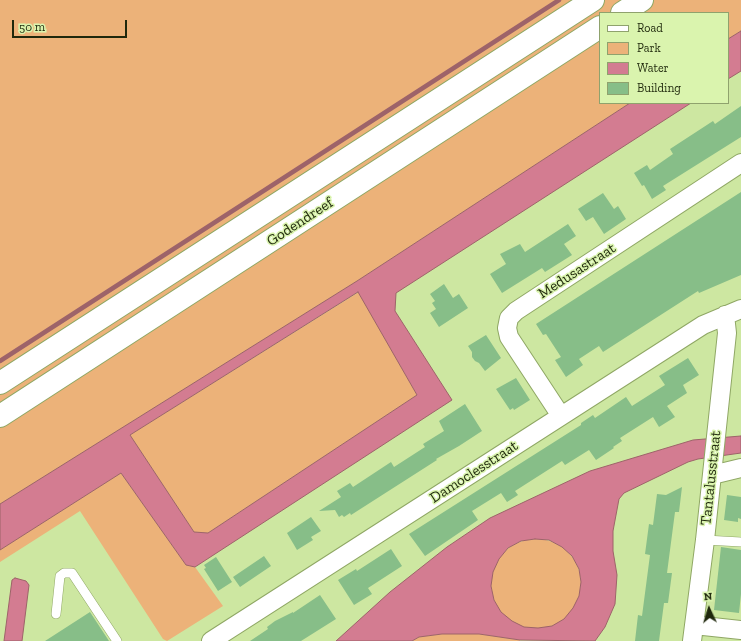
<!DOCTYPE html>
<style>
body{margin:0}
#map{position:relative;width:741px;height:641px;overflow:hidden;background:#cde7a1;font-family:"Zilla Slab",serif}
canvas{display:block}
.legend{position:absolute;left:599px;top:12px;width:130px;height:92px;box-sizing:border-box;background:#daf4ae;border:1px solid #8fa26d;margin:0;padding:5px 7px;list-style:none;font-size:12px;color:#1f280c}
.legend li{display:flex;align-items:center;gap:8px;height:20px}
.legend b{width:20px;border:1px solid #8fa26d}
.north{position:absolute;left:689px;top:589px;width:40px;height:40px;-webkit-text-stroke:3px #daf4ae;paint-order:stroke;rotate:356deg;font-size:11px;font-weight:700;line-height:16px;text-align:center;color:#1f280c}
.north::after{content:'';display:block;margin:auto;width:14px;height:18px;background:#1f280c;clip-path:polygon(50% 0,100% 100%,50% 72%,0 100%)}
.scale{position:absolute;left:12px;top:20px;width:115px;height:18px;box-sizing:border-box;border:2px solid #1f280c;border-top:0;padding-left:5px;font-size:12px;line-height:14px;white-space:nowrap;color:#1f280c;-webkit-text-stroke:3px #daf4ae;paint-order:stroke}
</style>
<div id="map">
<canvas width="741" height="641"></canvas>
<ul class="legend">
<li><b style="height:5px;background:#fff"></b>Road</li>
<li><b style="height:11px;background:#ecb279"></b>Park</li>
<li><b style="height:11px;background:#d37c91"></b>Water</li>
<li><b style="height:11px;background:#87be88"></b>Building</li>
</ul>
<div class="north">N</div>
<div class="scale">50 m</div>
</div>
<script>
const ctx = document.querySelector('canvas').getContext('2d');
ctx.lineJoin = 'round';
function fillPath(path, color) {
  ctx.fillStyle = color;
  ctx.fill(path, 'evenodd');
}
function poly(rows) {
  const path = new Path2D();
  for (const r of rows) {
    if (r.length === 3) {
      path.moveTo(r[0] + r[2], r[1]);
      path.arc(r[0], r[1], r[2], 0, 2 * Math.PI);
      continue;
    }
    path.moveTo(r[0], r[1]);
    for (let i = 2; i < r.length; i += 2) path.lineTo(r[i], r[i + 1]);
  }
  return path;
}
function stroke(path, color, width, dash) {
  ctx.strokeStyle = color;
  ctx.lineWidth = width;
  ctx.lineCap = dash ? 'butt' : 'round';
  ctx.setLineDash(dash || []);
  ctx.stroke(path);
}
function drawText(font, color, halo, rows, align = 'center') {
  ctx.font = font + ' "Zilla Slab",serif';
  ctx.lineWidth = 3;
  ctx.setLineDash([]);
  ctx.textBaseline = 'middle';
  ctx.strokeStyle = halo;
  ctx.fillStyle = color;
  for (const [text, x, y, turn = 0] of rows) {
    ctx.save();
    ctx.translate(x, y);
    ctx.rotate((+turn || 0) * Math.PI / 180);
    ctx.textAlign = isNaN(turn) ? turn : align;
    if (halo) ctx.strokeText(text, 0, 0);
    ctx.fillText(text, 0, 0);
    ctx.restore();
  }
}
const green = poly([
 [0,0,587,0,0,379],
 [603,0,637,0,617,13,600,13,600,24,0,411,0,389],
 [652,0,741,0,741,31,728,39,728,13,632,13],
 [600,34,600,103,630,103,357,281,0,504,0,422],
 [359,292,417,395,208,533,194,532,130,435],
 [121,473,186,565,195,567,223,606,167,641,163,639,80,511,0,562,0,550],
 [536,584,45],
 [442,634,479,634,520,640,520,641,412,641,419,637]
]);
const water = poly([
 [741,31,741,71,728,79,728,39,741,31],
 [630,103,691,103,396,293,395,311,452,400,195,567,186,565,121,473,0,550,0,504,357,281,630,103],
 [358,292,417,395,208,533,194,532,130,435,358,292],
 [741,436,741,453,698,459,688,462,624,493,619,499,613,531,613,551,617,575,615,604,605,627,595,641,520,640,479,634,442,634,419,637,412,641,336,641,390,592,447,547,490,518,590,471,693,440,741,436],
 [535,539,549,540,562,547,572,556,579,569,581,582,579,596,573,608,564,619,552,626,538,628,524,627,512,621,501,612,494,600,491,586,493,572,499,559,508,548,521,541,535,539],
 [15,578,26,581,29,585,22,641,4,641,12,580,15,578]
]);
const stream = poly([
 [0,361,559,0]
]);
const building = poly([
 [741,106,741,137,663,186,666,190,652,199,644,185,642,186,634,173,647,165,650,170,673,154,670,149,713,121,715,124],
 [741,192,741,275,699,293,698,291,603,352,599,346,579,359,583,365,566,377,555,360,561,357,546,334,543,335,536,324],
 [603,193,614,209,618,206,626,219,604,234,593,217,586,221,578,209],
 [568,224,576,236,564,244,572,255,545,272,542,268,502,293,490,274,506,264,500,254,520,244,525,252],
 [444,284,453,298,459,294,468,308,439,327,430,313,436,309,432,303,435,301,430,294],
 [486,335,501,358,485,371,479,363,475,361,472,357,472,352,468,346],
 [688,358,699,375,683,385,687,393,667,406,675,417,659,427,653,417,620,438,622,441,613,447,614,448,596,460,589,450,565,465,562,461,515,491,518,495,507,502,501,493,472,511,478,520,425,556,409,534,581,425,581,423,593,415,595,418,626,397,632,406,665,385,659,376],
 [516,378,530,400,514,410,513,408,510,410,496,389],
 [465,404,482,431,459,446,436,459,437,460,351,515,350,513,344,517,342,515,339,517,335,510,319,511,341,497,337,491,350,483,353,487,391,462,394,467,425,447,423,444,444,431,439,421],
 [682,487,679,512,675,512,667,573,672,573,668,603,664,603,659,641,635,641,638,615,642,616,650,555,645,554,649,524,653,525,657,494,666,495],
 [727,495,741,497,741,519,738,518,738,522,724,520],
 [311,517,321,531,311,537,313,540,297,550,287,533],
 [721,547,741,550,741,594,739,613,714,610],
 [391,549,402,566,368,588,372,594,354,605,338,580,356,569,357,571],
 [264,556,271,566,240,587,233,577],
 [216,557,232,582,218,591,204,569,206,568,204,565],
 [320,595,336,619,301,641,250,641,268,629,267,627,275,621,293,612,293,613],
 [90,612,109,641,45,641]
]);
const service = poly([
 [705,540,741,542],
 [56,614,60,576,64,573,72,573,117,641]
]);
const minor = poly([
 [561,416,509,337,507,328,509,318,516,311,741,163],
 [712,475,741,468],
 [694,625,741,630],
 [211,641,703,325,741,309],
 [692,641,705,540,727,333,725,315]
]);
const secondary = poly([
 [622,13,642,0],
 [0,383,593,0],
 [0,416,600,27]
]);
const streetNames = [
 ["Godendreef",300,222,-33],
 ["Medusastraat",577,271,-33],
 ["Damoclesstraat",474,472,-33],
 ["Tantalusstraat",711,478,-84]
];
fillPath(green, '#ecb279');
fillPath(water, '#d37c91');
stroke(water, '#9d6369', 1);
stroke(stream, '#9d6369', 4.5);
fillPath(building, '#87be88');
stroke(service, '#8fa764', 10);
stroke(minor, '#8fa764', 20);
stroke(secondary, '#8fa764', 24);
stroke(service, '#fff', 9);
stroke(minor, '#fff', 18);
stroke(secondary, '#fff', 22);
drawText('15px', '#1f280c', '#daf4ae', streetNames);
</script>
